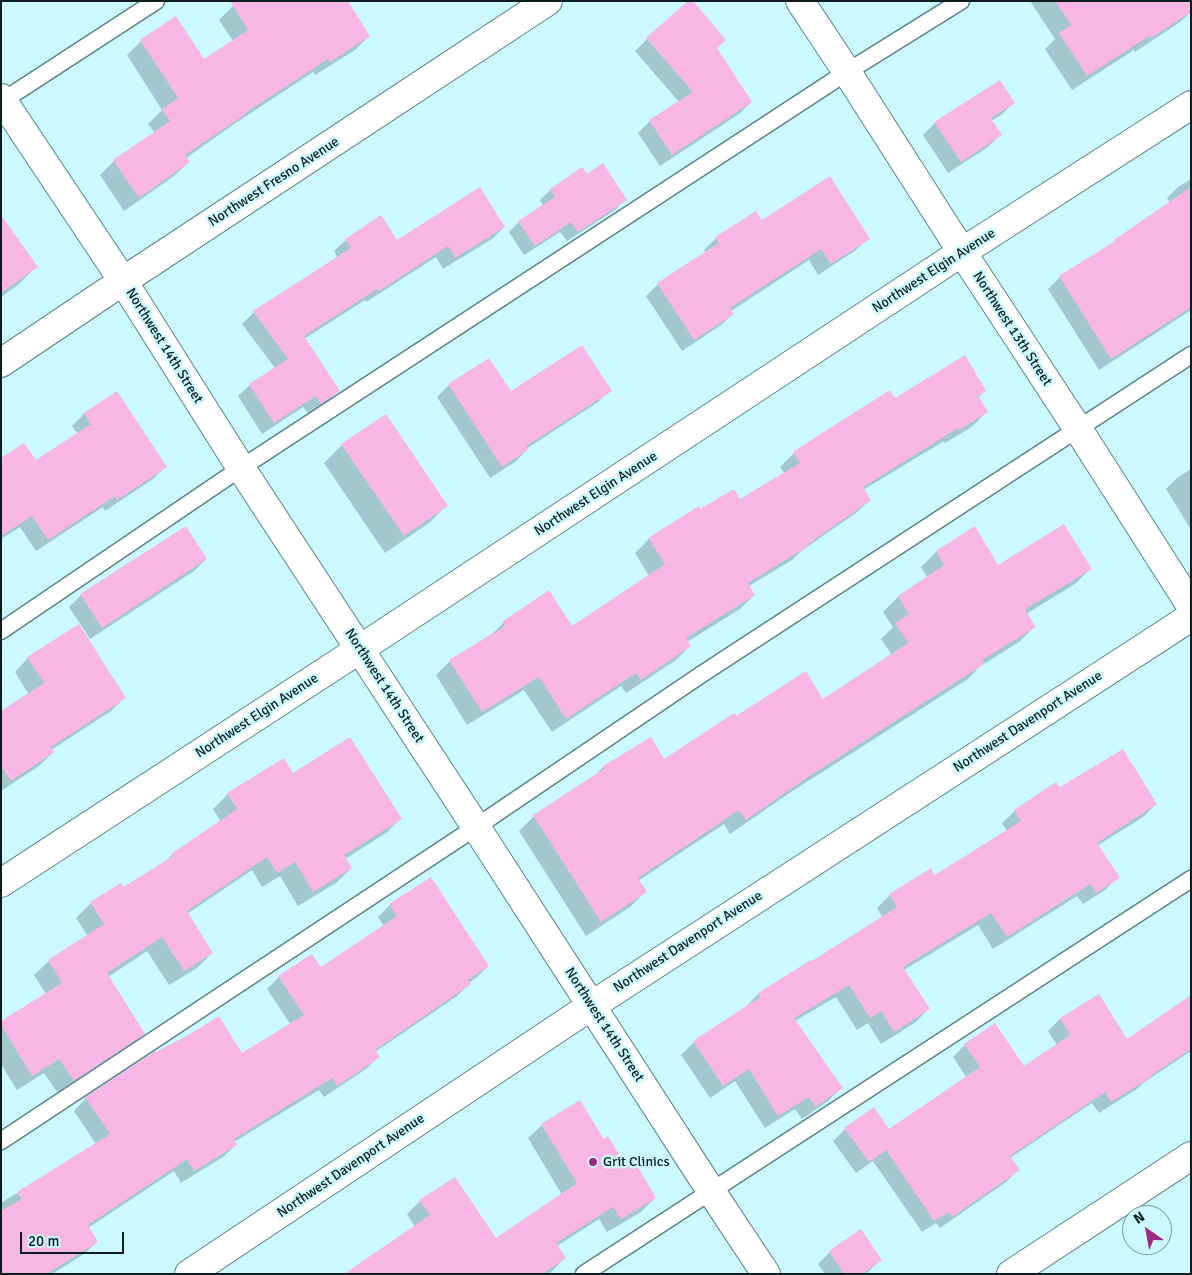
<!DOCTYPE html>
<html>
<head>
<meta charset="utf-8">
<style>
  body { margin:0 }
  #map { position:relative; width:1192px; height:1275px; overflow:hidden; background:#cbf9ff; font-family:Signika,sans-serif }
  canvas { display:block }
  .frame { position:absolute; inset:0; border:2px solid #0c1d1f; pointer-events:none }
  .north { position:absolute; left:1122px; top:1205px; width:50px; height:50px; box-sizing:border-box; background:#cbf9ff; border:1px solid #7fa1a5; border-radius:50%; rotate:327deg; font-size:14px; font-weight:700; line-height:20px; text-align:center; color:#0c1d1f }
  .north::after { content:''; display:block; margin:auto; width:18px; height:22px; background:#9e2984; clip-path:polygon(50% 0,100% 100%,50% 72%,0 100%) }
  .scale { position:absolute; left:20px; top:1232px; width:104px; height:22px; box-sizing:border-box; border:2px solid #0c1d1f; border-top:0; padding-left:6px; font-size:15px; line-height:18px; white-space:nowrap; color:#0c1d1f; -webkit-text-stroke:4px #cbf9ff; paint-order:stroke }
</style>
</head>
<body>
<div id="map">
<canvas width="1192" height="1275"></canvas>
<div class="frame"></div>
<div class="north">N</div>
<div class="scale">20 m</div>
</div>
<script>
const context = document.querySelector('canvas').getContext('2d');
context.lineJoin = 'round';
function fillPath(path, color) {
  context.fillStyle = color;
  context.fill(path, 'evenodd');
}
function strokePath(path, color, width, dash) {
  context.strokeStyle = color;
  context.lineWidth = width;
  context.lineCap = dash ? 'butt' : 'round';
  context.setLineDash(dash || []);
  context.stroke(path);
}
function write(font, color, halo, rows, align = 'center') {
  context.font = font + ' Signika,sans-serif';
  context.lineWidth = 5;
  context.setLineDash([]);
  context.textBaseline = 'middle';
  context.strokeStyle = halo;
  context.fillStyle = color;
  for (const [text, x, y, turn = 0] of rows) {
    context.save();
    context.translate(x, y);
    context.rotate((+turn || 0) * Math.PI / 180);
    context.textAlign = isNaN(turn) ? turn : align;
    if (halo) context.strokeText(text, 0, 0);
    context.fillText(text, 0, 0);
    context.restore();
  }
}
const shadow = new Path2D(`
  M1030 1H1191V12L1180 22 1135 52 1134 50 1072 90 1045 49 1055 39Z
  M233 6 369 36 355 50 315 75 313 72 234 124 230 127 186 158 189 162 174 176 124 211 100 175 114 161 155 133 148 124 162 110 127 55 141 41 203 61 233 41 219 20Z
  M647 39 716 48 751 102 739 114 660 166 638 133 650 121 679 102 635 51Z
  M1013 103 1001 115 991 121 1000 135 988 147 948 173 923 135 935 123Z
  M582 169 586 176 625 199 615 210 567 241 560 232 524 255 509 232 519 222 543 206 540 200 550 190Z
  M1191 179V310L1147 339 1099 370 1048 289 1060 277 1110 246 1115 241 1170 203 1167 198 1178 187Z
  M1 217 36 267 18 285 1 297Z
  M762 222 868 238 856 250 818 275 809 260 731 311 733 314 721 325 682 351 646 296 658 284 706 253 704 250 716 238Z
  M504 227 492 239 443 269 436 257 366 302 365 300 304 339 338 391 327 403 309 414 303 407 262 434 238 396 250 385 275 368 242 324 254 312 338 258 334 251 346 240 396 241Z
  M449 385 510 393 610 390 598 402 526 449 527 450 515 462 490 478 437 397Z
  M985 390 978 398 986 412 973 426 945 443 944 441 863 490 870 500 856 513 801 551 792 560 749 586 754 595 740 609 687 642 690 646 676 660 626 693 621 686 552 732 524 690 467 725 436 675 450 661 489 637 503 623 572 627 649 576 635 553 649 539 700 510 740 501 785 474 780 467 794 453 895 399Z
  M117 393 165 467 153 479 105 511 103 507 36 551 20 527 1 539V459L35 462 78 434 72 426 84 414Z
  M342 445 446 506 429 523 385 553 324 463Z
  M1191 469V527L1190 528 1166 489 1177 478Z
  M974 528 997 566 1090 569 1075 584 1026 614 1034 627 1019 642 979 667 968 679 791 792 730 834 724 824 638 881 645 892 630 907 586 936 519 831 534 816 592 779 603 767 664 760 735 717 822 700 892 655 881 639 893 627 883 612 898 597 928 578 921 567 936 552Z
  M206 559 194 571 90 639 69 607 81 595Z
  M28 658 125 697 111 711 51 750 53 752 39 766 1 791V713L29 695 15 672Z
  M283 760 293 775 400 819 386 833 345 859 351 868 336 883 298 906 280 876 262 887 252 870 187 914 212 953 197 968 169 985 147 951 108 977 143 1034 129 1048 59 1095 44 1073 17 1090 1 1064V1022L46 994 34 975 49 961 88 936 76 918 91 903 124 889 164 863 172 855 221 822 213 809 228 794Z
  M1060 789 1156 804 1143 817 1097 846 1118 877 1105 890 1083 904 1077 896 993 949 978 925 904 970 928 1009 916 1022 881 1044 868 1023 857 1030 836 997 795 1021 841 1088 828 1101 802 1119 795 1109 765 1128 735 1081 710 1098 681 1055 694 1042 746 1007 758 994 883 918 877 908 890 895 934 877 1007 831 1002 823 1015 811Z
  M390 905 488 966 476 978 468 983 469 984 457 996 375 1052 378 1057 366 1069 324 1097 319 1090 234 1142 236 1145 223 1157 181 1183 174 1171 88 1228 97 1242 84 1254 52 1274H1V1203L96 1144 74 1111 86 1098 155 1053 242 1055 291 1025 267 989 279 977 320 968 384 926 378 917Z
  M1099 995 1127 1041 1191 1003V1051L1143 1083 1137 1089 1099 1113 1092 1103 1010 1158 1018 1170 1006 1182 940 1228 936 1223 922 1232 873 1161 856 1173 833 1141 845 1129 889 1131 967 1078 953 1057 965 1045 1024 1068 1057 1045 1048 1031 1060 1019Z
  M542 1125 603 1141 624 1166 655 1198 641 1212 607 1232 599 1219 557 1246 565 1258 549 1274H350L415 1227 407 1214 420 1201 496 1240 562 1195 528 1138Z
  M830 1252 880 1260 866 1274H825L818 1264Z`);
const building = new Path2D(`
  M230 1H348L370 36 330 62 328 59 245 113 246 114 185 155 190 162 139 198 113 160 170 121 162 109 178 98 140 40 176 16 204 59 248 30Z
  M688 1H693L726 40 717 48 752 102 672 155 649 120 693 92 646 38Z
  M1055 1H1191V12L1151 38 1149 36 1087 76 1059 33 1071 25Z
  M1000 80 1015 103 991 118 1002 135 961 162 934 122Z
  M603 163 627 200 578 232 571 222 535 246 518 221 555 197 550 189 582 167 587 174Z
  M830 176 870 239 831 264 821 249 730 308 734 314 694 340 657 283 719 243 715 237 756 211 762 220Z
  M480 187 505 227 455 258 448 246 379 291 377 289 304 336 340 391 321 404 316 396 274 423 249 384 288 359 253 311 351 248 345 239 381 215 397 240Z
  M1191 187V307L1111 359 1059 276 1115 241 1114 240Z
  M1 215 38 267 1 293Z
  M582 345 612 391 526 446 528 450 502 467 448 384 489 358 511 391Z
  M965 355 986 391 978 396 988 412 959 430 958 428 863 487 871 500 807 545 808 546 748 583 755 595 686 638 691 646 641 680 636 673 566 719 539 677 482 712 449 660 505 626 502 622 549 590 572 626 665 564 648 538 699 506 700 509 734 489 740 499 800 463 793 452 819 435 890 390 895 398Z
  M117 391 167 467 117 500 115 496 48 540 32 516 1 536V458L24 443 36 460 91 424 84 413Z
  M386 414 448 506 404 536 341 444Z
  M1064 524 1092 569 1025 609 1036 627 982 660 984 664 808 777 746 820 739 810 638 878 647 892 601 922 533 815 604 769 603 766 651 737 664 759 734 713 736 716 806 671 823 699 908 643 895 623 909 614 898 596 944 565 936 551 975 526 998 565Z
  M186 526 207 559 102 628 80 594Z
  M79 624 126 698 51 747 54 752 11 781 1 766V711L44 683 27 657Z
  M350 737 402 819 344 855 352 868 313 892 295 862 277 873 267 857 187 911 213 953 184 971 162 937 107 973 145 1034 74 1081 59 1059 32 1076 1 1025V1021L62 983 48 960 104 924 90 902 121 883 124 887 173 856 171 854 237 809 227 793 284 758 293 773Z
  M1123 749 1157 804 1097 843 1120 878 1096 893 1090 884 1007 937 991 913 903 967 930 1009 894 1032 881 1011 870 1018 849 985 794 1018 843 1088 815 1107 809 1097 778 1116 749 1069 723 1086 693 1041 760 997 758 993 811 960 812 961 897 907 889 894 931 868 935 875 1021 821 1014 810 1056 782 1060 787Z
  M431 877 489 966 468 980 471 984 375 1050 380 1057 337 1086 332 1078 234 1139 237 1145 194 1171 187 1159 88 1225 98 1242 46 1274H1V1211L22 1199 17 1192 110 1134 85 1097 155 1051 156 1052 192 1033 219 1016 242 1053 304 1015 278 976 312 954 321 967 397 916 389 904Z
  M1099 994 1127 1039 1191 995V1049L1150 1076 1151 1077 1111 1102 1105 1092 1010 1156 1020 1170 952 1217 949 1212 934 1221 886 1150 869 1162 844 1128 874 1107 889 1129 980 1067 964 1044 995 1023 1024 1066 1070 1035 1060 1018Z
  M580 1100 604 1139 608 1136 625 1164 633 1159 656 1198 621 1219 613 1207 556 1243 566 1258 542 1274H344L430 1215 419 1200 455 1177 496 1238 577 1183 541 1124Z
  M861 1229 882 1260 862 1274H844L829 1251Z`);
const service = new Path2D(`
  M1 102 156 1
  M1 631 241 468 847 72 961 1
  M1 1141 476 827 702 674 1191 355
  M584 1274 1191 879`);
const minor = new Path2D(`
  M800 1 847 72 962 252 1078 429 1191 606
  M1 363 123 281 548 1
  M1 883 360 649 962 252 1191 105
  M189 1274 591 1006 1191 617
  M1011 1274 1191 1156`);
const tertiary = new Path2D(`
  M1 98 123 281 241 468 476 827 711 1191 766 1274`);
const markers = [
  [593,1162,5,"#9e2984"]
];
const streetNames = [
  ["Northwest Fresno Avenue",274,182,-33],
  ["Northwest Elgin Avenue",934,271,-33],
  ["Northwest 13th Street",1012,329,57],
  ["Northwest 14th Street",164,346,58],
  ["Northwest Elgin Avenue",596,494,-33],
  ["Northwest 14th Street",384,686,57],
  ["Northwest Elgin Avenue",257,716,-33],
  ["Northwest Davenport Avenue",1028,722,-33],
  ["Northwest Davenport Avenue",688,942,-33],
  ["Northwest 14th Street",604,1025,57],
  ["Northwest Davenport Avenue",351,1166,-34]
];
const poiNames = [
  ["Grit Clinics",603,1162]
];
fillPath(shadow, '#0003');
fillPath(building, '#f7b6e3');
strokePath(service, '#588388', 19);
strokePath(minor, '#588388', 30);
strokePath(tertiary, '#588388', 30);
strokePath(service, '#fff', 16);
strokePath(minor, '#fff', 28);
strokePath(tertiary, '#fff', 28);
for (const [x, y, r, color] of markers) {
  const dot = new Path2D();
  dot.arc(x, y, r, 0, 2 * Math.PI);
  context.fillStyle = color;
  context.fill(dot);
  strokePath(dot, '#cbf9ff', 2);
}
write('14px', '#0c1d1f', '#cbf9ff', streetNames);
write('14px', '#0c1d1f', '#cbf9ff', poiNames, 'left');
</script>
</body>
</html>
